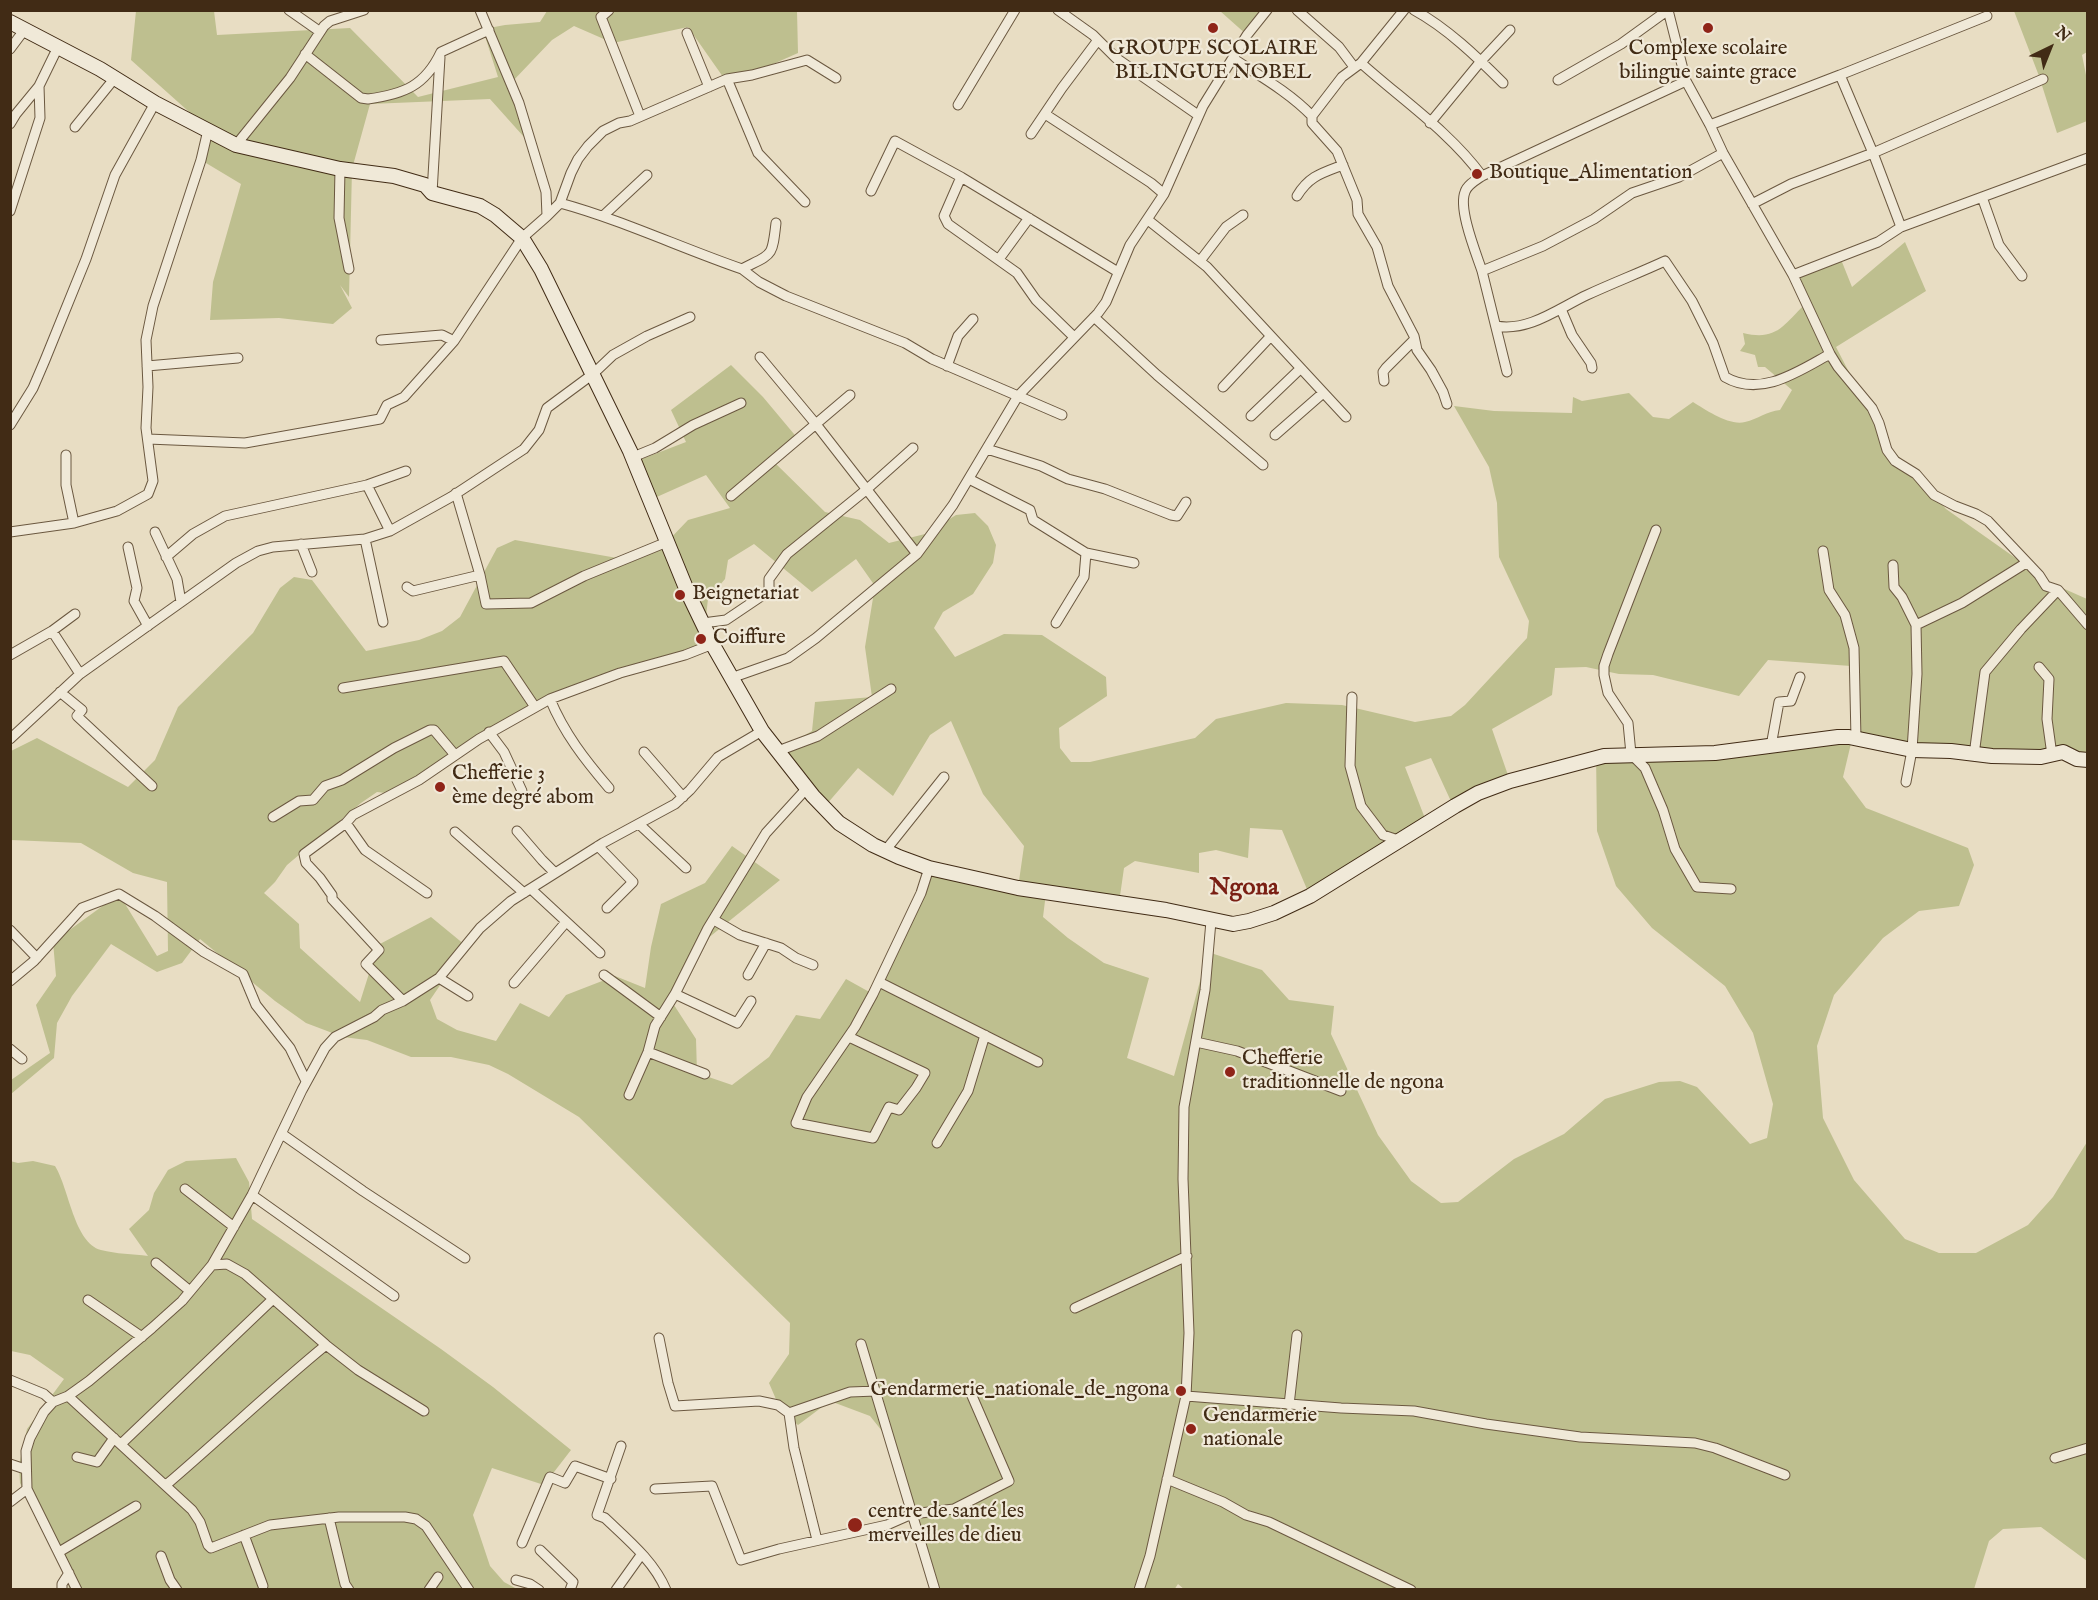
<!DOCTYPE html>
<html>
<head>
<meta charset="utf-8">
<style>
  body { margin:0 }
  #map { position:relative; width:2098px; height:1600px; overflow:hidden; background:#e8ddc3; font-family:"IM FELL English",serif }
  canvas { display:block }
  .frame { position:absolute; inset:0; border:12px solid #412b15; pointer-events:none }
  .north { position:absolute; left:2020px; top:18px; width:60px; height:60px; -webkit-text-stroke:4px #f0e9d8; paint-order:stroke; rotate:43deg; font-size:16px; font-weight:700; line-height:24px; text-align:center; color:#412b15 }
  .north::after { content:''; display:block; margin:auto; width:21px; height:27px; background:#412b15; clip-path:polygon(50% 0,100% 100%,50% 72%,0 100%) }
</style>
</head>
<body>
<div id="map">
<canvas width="2098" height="1600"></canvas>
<div class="frame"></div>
<div class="north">N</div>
</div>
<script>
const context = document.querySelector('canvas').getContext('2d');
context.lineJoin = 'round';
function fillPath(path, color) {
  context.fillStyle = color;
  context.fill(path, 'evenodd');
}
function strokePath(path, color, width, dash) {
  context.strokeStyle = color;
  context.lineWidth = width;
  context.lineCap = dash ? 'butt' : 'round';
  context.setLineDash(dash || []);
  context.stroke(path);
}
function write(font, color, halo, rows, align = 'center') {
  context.font = font + ' "IM FELL English",serif';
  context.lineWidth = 4.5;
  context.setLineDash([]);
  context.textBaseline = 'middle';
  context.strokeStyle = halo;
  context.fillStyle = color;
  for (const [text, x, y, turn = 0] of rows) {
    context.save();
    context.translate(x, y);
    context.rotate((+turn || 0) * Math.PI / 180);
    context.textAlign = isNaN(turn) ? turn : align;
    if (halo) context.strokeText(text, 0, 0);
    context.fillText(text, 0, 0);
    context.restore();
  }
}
const green = new Path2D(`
  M136 11H214L217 35 350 28 418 97 498 77 477 11 489 28 505 25 540 22 547 11H797L798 53 728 84 688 27 613 43 574 26 552 40 511 83 532 146 490 99 370 104 352 169 349 297 340 285 352 308 333 324 279 318 210 320 213 282 241 184 201 160 206 127 131 60Z
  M1220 11H1264L1247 35Z
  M2014 11H2087V52L2082 55 2087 80V121L2057 133 2039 76Z
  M1905 242 1926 291 1836 347 1884 440 1946 509 2051 583 2087 599V764L2047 757 1952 756 1853 735 1843 777 1866 808 1968 848 1974 865 1959 906 1919 911 1883 938 1834 995 1817 1046 1823 1118 1854 1180 1905 1239 1939 1253H1976L2028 1225 2053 1197 2087 1142V1561L2041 1527 2003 1529 1989 1541 1974 1589 1185 1590 1178 1584 1174 1590 940 1589 898 1451 870 1416 830 1401 798 1425 781 1411 769 1383 789 1354 790 1323 579 1117 508 1074 489 1065 451 1057H411L367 1040 343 1037 306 1023 275 1001 200 939 182 963 157 972 111 944 72 996 57 1023 54 1058 11 1094V1080L50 1053 36 1005 56 976 53 942 119 894 157 956 168 951 167 882 133 873 81 843 11 840V751L37 738 128 787 155 760 178 707 253 633 280 588 294 577 312 580 366 651 419 640 442 631 460 617 497 548 515 540 617 558 667 542 688 520 730 508 706 475 650 500 634 462 686 442 671 410 731 365 763 397 799 440 774 462 825 512 860 520 889 543 925 534 956 515 975 513 988 526 996 545 993 563 973 594 943 612 934 628 955 657 1004 634 1042 635 1106 677 1107 696 1059 728 1060 748 1071 762H1090L1195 738 1216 719 1286 703 1342 705 1415 722 1451 716 1465 705 1527 638 1529 621 1499 557 1497 503 1489 467 1454 406 1494 411 1572 413 1573 397 1582 401 1629 393 1653 417 1669 419 1693 402C1706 410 1729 426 1745 422 1758 419 1767 411 1780 410L1792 390 1765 367H1758L1755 355 1740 351 1745 344 1743 333C1776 341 1783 326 1804 305L1793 279 1840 257 1852 287ZM754 544 812 592 856 559 875 586 865 647 872 697 815 702 812 731 778 751 826 805 858 768 893 796 930 735 951 721 983 794 1024 846 1018 888 929 868 873 994 846 979 820 1019 796 1015 769 1057 732 1085 697 1073 696 1039 674 1005 690 968 707 939 780 880 732 846 705 883 661 904 651 947 645 988 615 976 566 995 549 1017 520 1003 496 1041 457 1030 437 1019 430 1000 458 959 465 945 431 917 378 945 360 1002 300 948 299 924 264 893 275 882 287 865 361 803 377 792 394 794 548 698 714 647 705 625 708 599 725 579 728 560ZM1768 660 1851 666 1852 735 1707 751H1596L1597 831 1616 886 1652 928 1725 986 1753 1033 1773 1104 1767 1138 1750 1144 1697 1087 1680 1081 1659 1082 1605 1099 1564 1134 1514 1159 1458 1202 1441 1203 1411 1181 1378 1135 1331 1034 1334 1006 1289 1000 1262 970 1208 952 1174 1076 1127 1058 1149 978 1104 963 1068 938 1043 917 1046 893 1119 903 1124 868 1135 861 1199 873V853L1216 850 1248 858 1250 828 1282 830 1309 894 1428 826 1405 767 1431 758 1455 810 1510 781 1492 729 1552 695 1555 668 1586 667 1619 674 1653 675 1739 696Z
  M236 1158 249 1182 252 1219 441 1349 493 1387 571 1450 544 1485 492 1468 473 1515 490 1566 504 1582 517 1589H69L66 1573 20 1483 19 1465 27 1429 64 1379 30 1355 11 1351 10 1161 18 1163 33 1161 55 1166C69 1188 74 1243 101 1250 116 1254 133 1254 148 1256L129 1229 149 1210 154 1193 168 1170 186 1161Z`);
const street = new Path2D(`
  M289 10 319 31
  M609 10 601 17 640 116
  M1058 10 1093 35 1116 58 1198 115
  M1297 10 1339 47 1354 67
  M1414 10C1447 28 1477 57 1503 83
  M687 33 709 87
  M10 49 25 29
  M305 54 361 98 368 99C404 94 425 86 441 52L489 30
  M1234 59C1260 76 1290 93 1312 116V123L1337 151 1357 200 1358 214 1377 247 1388 286 1414 336 1417 350 1431 370 1443 392 1447 404
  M1361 63C1401 99 1450 132 1482 176
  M1840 75 1987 16
  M727 79 758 153 805 202
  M1558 80 1621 44 1668 10 1686 81 1710 125 1723 153 1793 275
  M1686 81 1482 176C1476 180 1467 185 1465 192 1458 209 1476 253 1482 271L1543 246 1594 219 1632 193 1679 177 1723 153
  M958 105 1015 10
  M1045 114 1151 183 1164 194
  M1312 116 1342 77 1361 63 1404 10
  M1430 123 1481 61 1510 30
  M10 124 16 114 39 86 58 47
  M1710 125 1840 75 1873 153 1791 184 1752 204
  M75 127 114 79
  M1031 134 1062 88 1098 40
  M236 145 290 78 324 26 330 21 364 10
  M340 169 339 218 349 269
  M961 177 944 216 948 224 1017 273 1036 300 1074 337
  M871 191 895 141 961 177 1118 272
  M432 193 440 57
  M1297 196C1309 176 1322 173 1343 165
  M1982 197 1999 245 2022 276
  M560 203C622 220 681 248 742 269 773 253 772 258 776 223
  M10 211 40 118 39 86
  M547 216 560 203 571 173 578 159 588 146 603 131 619 123 630 121 727 79 752 75 807 60 836 78
  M603 216 647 175
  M1148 220 1207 267 1346 417
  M1901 227 1873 153 2043 79
  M999 259 1029 218
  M1200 261 1226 227 1243 215
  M742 269 759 282 786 296 905 343 932 359 1018 396 1098 313 1106 302 1130 245 1164 194 1203 106 1247 35 1267 10
  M1482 271 1507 372
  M1561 309 1572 335 1591 363 1592 368
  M1094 317 1157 375 1263 465
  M1496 326C1529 332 1559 308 1587 295 1613 283 1639 273 1665 261L1692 301 1713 343 1725 377C1761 398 1799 371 1830 354L1793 275 1878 242 1901 227 2088 158
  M381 340 442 335 454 341
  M1830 354 1838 367 1872 408 1879 423 1887 450 1895 461 1916 474 1934 495 1955 506 1976 514 1988 521 2039 575 2046 586 2058 590 2088 625
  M760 357 815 423 917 554
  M147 366 238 358
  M947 366 958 336 973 319
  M1384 381 1383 372 1386 368 1414 340
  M1223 387 1270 337
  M1251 416 1300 369
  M10 425 33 388 45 360 86 259 115 175 155 103
  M1275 435 1323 393
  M148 439 245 443 380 419 387 405 404 397 454 341 522 238 547 216 546 192 519 103 480 10
  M987 449 1041 466 1068 479 1105 489 1171 515 1177 516 1186 502
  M66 455V485L74 523
  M633 457 655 448 693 425 741 403
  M969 479 1030 510 1033 520 1086 553 1134 563
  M367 485 390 531
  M456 493 480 575
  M731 496 850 395
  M1656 530 1608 654 1604 666V675L1608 693 1628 723 1631 754 1645 768 1663 810 1675 849 1697 887 1731 889
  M10 532 74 523 117 511 148 494 153 481 146 428 148 387 146 340 153 306 201 160 208 130
  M155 532 177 579 181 602
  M365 539 383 622
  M301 544 312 572
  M128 547 137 588 134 601 148 626
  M1823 551 1829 590 1845 615 1854 648 1856 739
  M166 557 193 534 225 516 367 485 406 471
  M1893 565 1894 587 1902 597 1916 625 1917 674 1912 750 1906 782
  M407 587 413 591 480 575 486 604 531 603 584 576 667 542
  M703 623 726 620 769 591V579L787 554 866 490 913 448
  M1056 623 1084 577 1086 553
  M1916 625 1962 603 2026 563
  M52 631 80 674
  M10 655 52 631 75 614
  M2039 667 2049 679 2047 719 2052 755
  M731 678 788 658 816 638 917 554 953 505 1018 396 1062 415
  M343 688 504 661 535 707
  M60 692 82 710 77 716 152 786
  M1352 697 1350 766 1361 806 1383 835 1401 841
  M550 699C564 733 585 760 609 788
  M489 732 504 752 522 791
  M10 739 80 674 236 563 258 551 273 547 365 539 390 531 451 497 524 449 539 430 547 408 593 374 613 355 647 336 690 317
  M1771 746 1779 702 1791 701 1800 677
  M778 751 818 736 891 689
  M644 752 683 797
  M1974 755 1985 672 2021 629 2058 590
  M273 817 299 801 313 800 325 786 342 780 394 748 430 730H434L455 755
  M346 823 365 850 427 893
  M639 824 686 868
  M517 831 542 860 555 873
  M455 832 524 893
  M598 846 633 882 607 908
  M885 851 944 777
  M531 889 600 953
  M714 920 740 935 781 948 796 958 813 965
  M10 930 37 958
  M604 975 661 1017
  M748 975 766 943
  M439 978 468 996
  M10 981 34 961 82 908 119 894 155 916 204 952 243 974 256 1005 290 1048 306 1081
  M879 982 1038 1062
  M514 983 566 922
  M675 994 737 1023 751 1001
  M403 1001 366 964 379 950 332 899V895L320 878 306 863 304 854 346 823 353 815 419 780 479 739 550 699 620 673 685 655 713 644
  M849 1037 925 1073 916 1088 899 1110 889 1107 873 1138 796 1123 807 1097 855 1027 873 994 921 893 929 868
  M1196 1042 1237 1051 1341 1091
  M10 1049 22 1059
  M648 1052 705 1074
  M629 1095 648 1052 655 1026 675 994 708 928 766 833 807 788
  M282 1134 363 1191 465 1258
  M937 1143 968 1091 985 1035
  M185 1189 234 1227
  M252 1195 394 1296
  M156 1263 190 1291
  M212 1265 227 1264 245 1274 326 1345 358 1370 424 1411
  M88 1300 142 1337
  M1075 1308 1187 1256
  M659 1338 668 1383 675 1406 759 1401 778 1405 789 1413 794 1448 817 1540
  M861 1344 935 1590
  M10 1380 44 1394 53 1402
  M68 1396 192 1510 200 1522 208 1545 211 1548 270 1525 339 1517H405L416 1519 426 1526 469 1590
  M1186 1396 1341 1408 1414 1411 1486 1424 1580 1437 1695 1443 1715 1448 1785 1475
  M1289 1405 1297 1335
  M789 1413 850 1392 876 1391
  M121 1444 273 1299
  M621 1446 597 1515 605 1518C627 1539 654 1561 666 1590
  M77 1457 97 1462 114 1438
  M2055 1458 2088 1448
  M10 1464 25 1469
  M1167 1479 1223 1502 1246 1515 1269 1522 1411 1590
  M166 1485C220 1439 271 1390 326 1345
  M655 1489 712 1486 741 1560 779 1549 887 1525 912 1514 954 1509 1009 1481 969 1389
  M10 1502 27 1489
  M329 1518 345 1584 349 1590
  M244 1535 263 1586
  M522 1543 550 1477 565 1483 575 1466 611 1479
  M540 1550 573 1582 570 1590
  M59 1552 136 1506
  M161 1556 170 1580 177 1590
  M516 1580 530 1584 539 1590
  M62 1590V1584L69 1573
  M77 1590 27 1489 26 1451 30 1438 44 1412 53 1402 68 1396 89 1381 152 1328 182 1301 212 1265 252 1195 302 1090 325 1048 335 1037 374 1017 382 1010 403 1001 439 978 480 928 511 901 603 843 675 804 690 790 718 757 762 731
  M429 1590 438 1577
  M616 1590 641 1555
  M1139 1590 1150 1556 1186 1396 1189 1333 1183 1179 1184 1107 1205 990 1211 921`);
const secondary = new Path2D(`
  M10 22 100 69 155 103 236 145 340 169 394 176 425 185 432 193 480 206 495 215 522 238 541 269 630 451 688 593 714 647 762 731 813 796 839 823 873 845 899 857 929 868 1018 888 1166 910 1233 924 1249 921 1274 913 1310 896 1455 806 1478 793 1510 781 1604 756 1715 753 1838 737H1849L1912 750 1951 751 1992 756 2041 757 2063 752 2077 759 2088 760`);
const markers = [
  [1213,28,6,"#8f2418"],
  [1708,28,6,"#8f2418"],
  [1477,174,6,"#8f2418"],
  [680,595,6,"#8f2418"],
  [701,639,6,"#8f2418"],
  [440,787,6,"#8f2418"],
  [1230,1072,6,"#8f2418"],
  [1181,1391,6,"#8f2418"],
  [1191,1429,6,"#8f2418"],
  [855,1525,8,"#8f2418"]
];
const poiNames = [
  ["GROUPE SCOLAIRE",1213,50,"center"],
  ["BILINGUE NOBEL",1213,74,"center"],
  ["Complexe scolaire",1708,50,"center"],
  ["bilingue sainte grace",1708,74,"center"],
  ["Boutique_Alimentation",1489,174],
  ["Beignetariat",692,595],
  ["Coiffure",713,639],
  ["Chefferie 3",452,775],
  ["ème degré abom",452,799],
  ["Chefferie",1242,1060],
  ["traditionnelle de ngona",1242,1084],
  ["Gendarmerie_nationale_de_ngona",1169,1391,"right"],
  ["Gendarmerie",1203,1417],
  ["nationale",1203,1441],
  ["centre de santé les",868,1513],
  ["merveilles de dieu",868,1537]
];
const quarterNames = [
  ["Ngona",1244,889]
];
fillPath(green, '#bebf8f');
strokePath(street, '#6b5840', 11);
strokePath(secondary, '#412b15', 16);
strokePath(street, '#f0e9d8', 9);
strokePath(secondary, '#f0e9d8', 14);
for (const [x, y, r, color] of markers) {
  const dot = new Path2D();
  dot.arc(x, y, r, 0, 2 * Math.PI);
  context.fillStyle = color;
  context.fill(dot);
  strokePath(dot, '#f0e9d8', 2);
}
write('21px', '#412b15', '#f0e9d8', poiNames, 'left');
write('bold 24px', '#7a1f14', '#f0e9d8', quarterNames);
</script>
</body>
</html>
